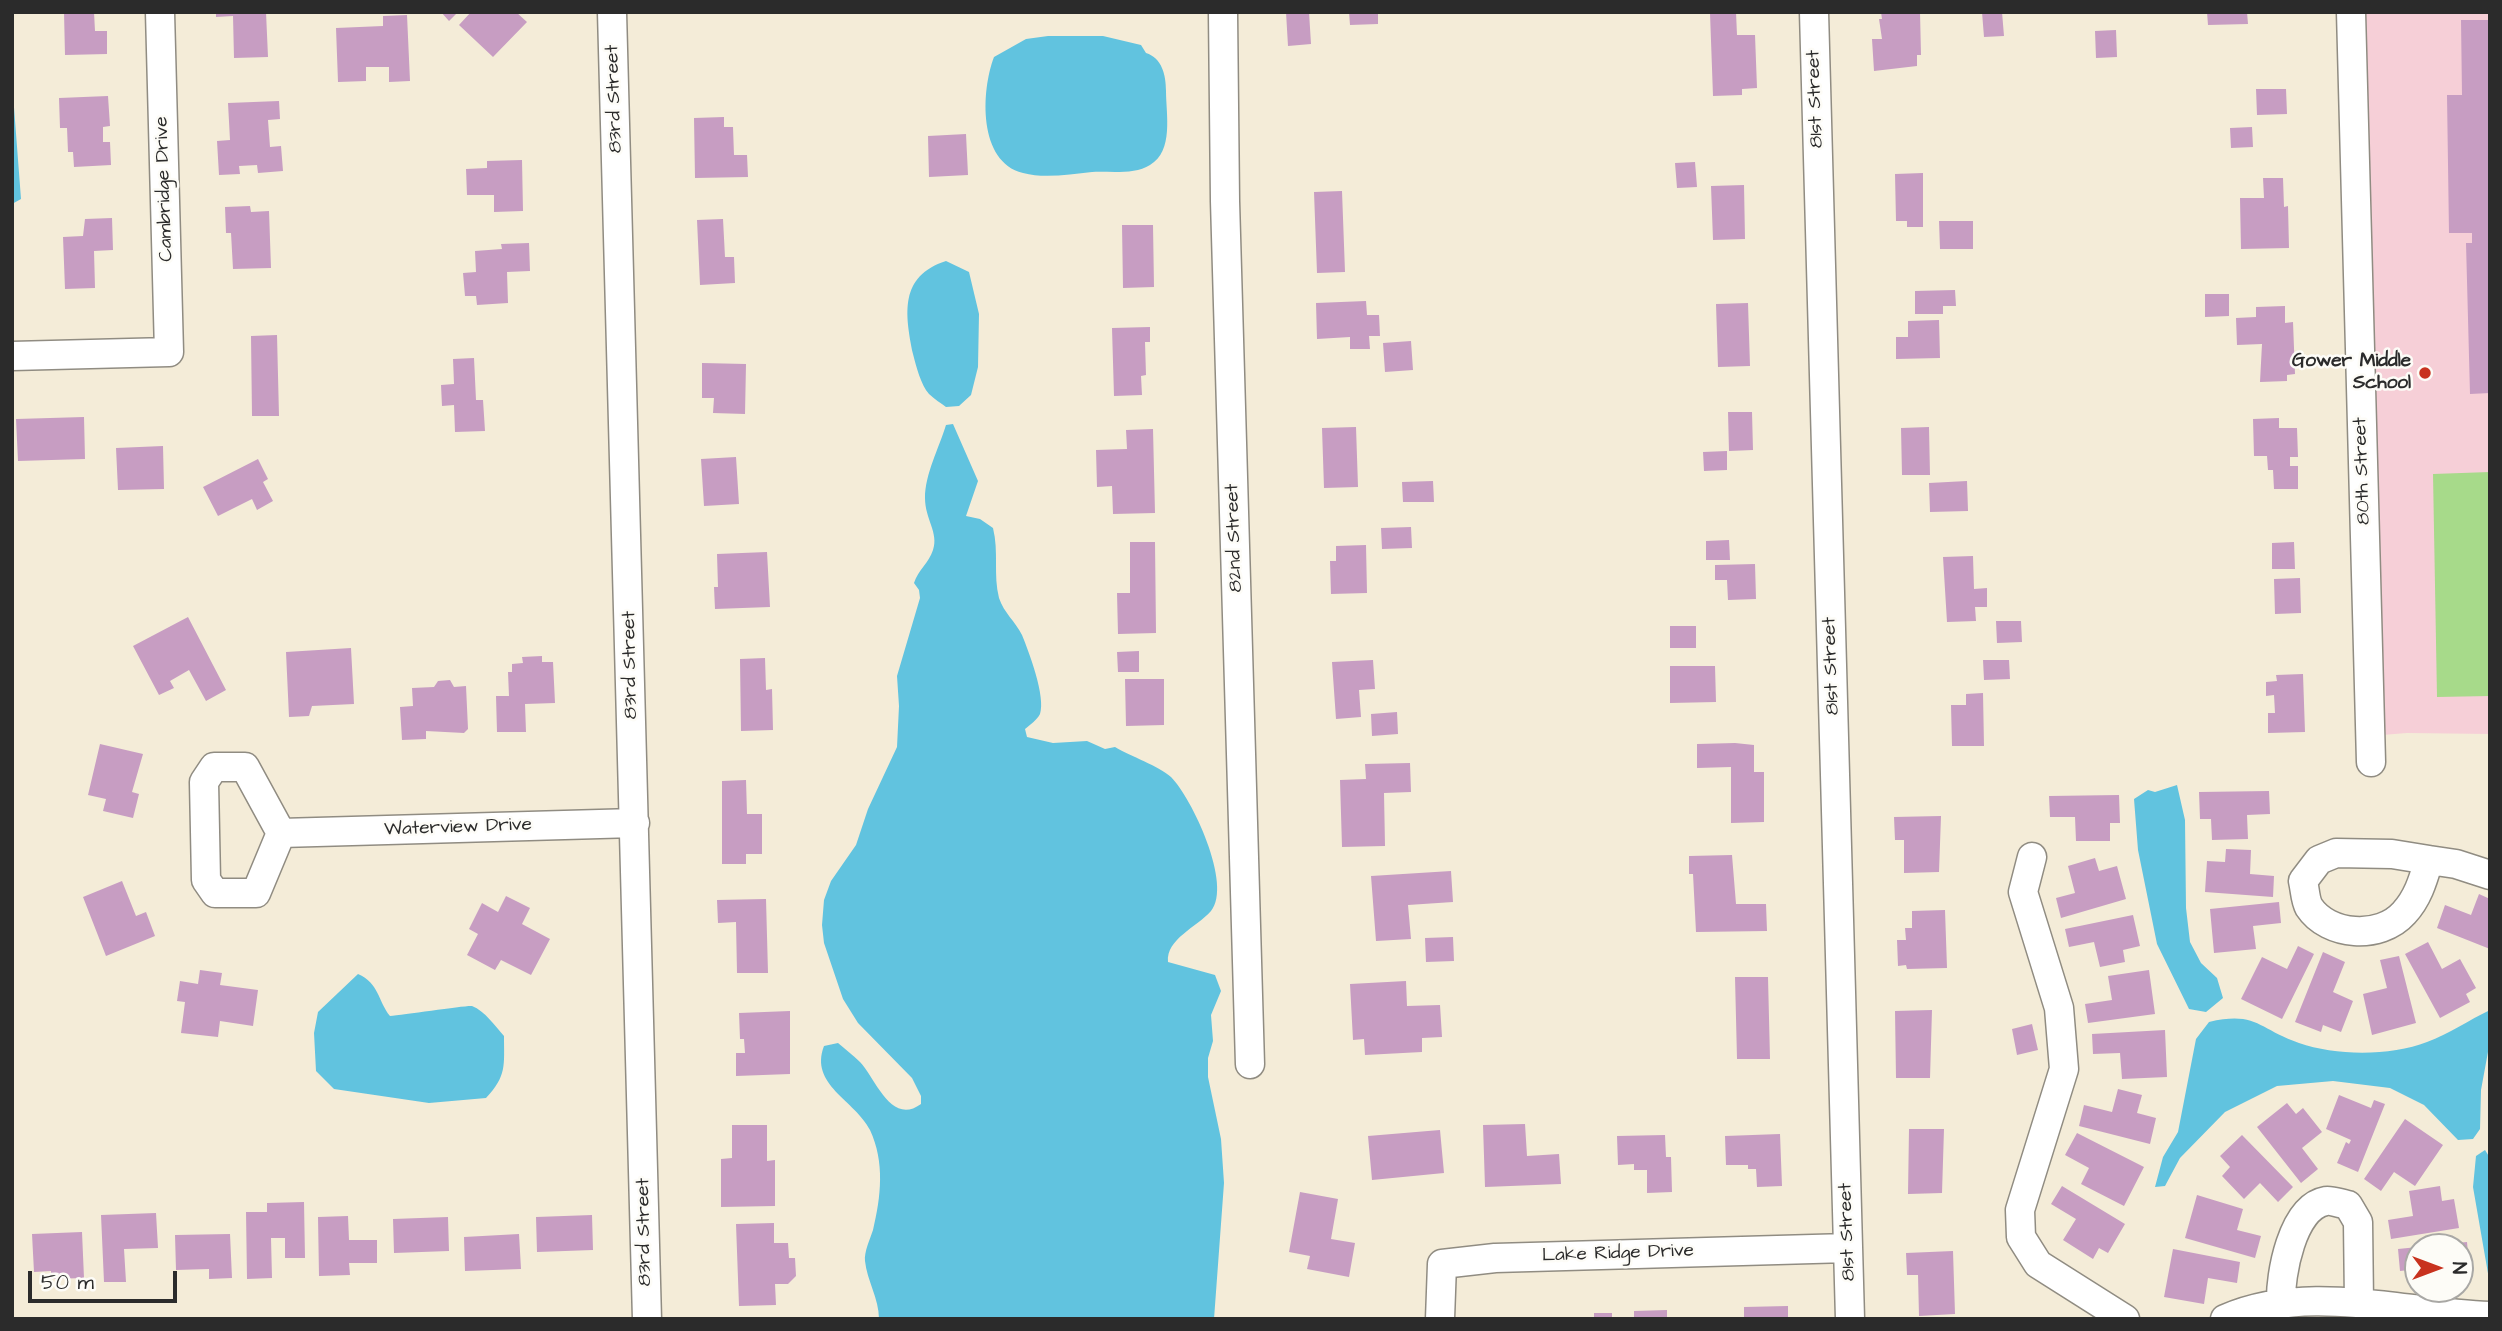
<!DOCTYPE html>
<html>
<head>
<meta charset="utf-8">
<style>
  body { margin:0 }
  #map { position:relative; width:2502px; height:1331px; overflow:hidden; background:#f4ecd8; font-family:"Architects Daughter",sans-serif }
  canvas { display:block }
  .frame { position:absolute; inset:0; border:14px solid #2b2b2b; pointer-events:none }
  .north { position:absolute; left:2404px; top:1233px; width:70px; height:70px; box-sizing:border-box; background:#fdfcf7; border:2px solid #a9a8a5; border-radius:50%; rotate:90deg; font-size:19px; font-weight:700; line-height:28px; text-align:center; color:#2b2b2b }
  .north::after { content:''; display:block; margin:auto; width:24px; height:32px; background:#c8321e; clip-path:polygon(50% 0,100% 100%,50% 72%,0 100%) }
  .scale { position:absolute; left:28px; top:1271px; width:149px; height:32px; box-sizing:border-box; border:4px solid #2b2b2b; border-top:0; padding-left:9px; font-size:21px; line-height:24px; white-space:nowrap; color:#2b2b2b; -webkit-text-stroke:5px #fdfcf7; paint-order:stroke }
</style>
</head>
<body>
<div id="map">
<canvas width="2502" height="1331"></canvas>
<div class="frame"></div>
<div class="north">N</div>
<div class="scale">50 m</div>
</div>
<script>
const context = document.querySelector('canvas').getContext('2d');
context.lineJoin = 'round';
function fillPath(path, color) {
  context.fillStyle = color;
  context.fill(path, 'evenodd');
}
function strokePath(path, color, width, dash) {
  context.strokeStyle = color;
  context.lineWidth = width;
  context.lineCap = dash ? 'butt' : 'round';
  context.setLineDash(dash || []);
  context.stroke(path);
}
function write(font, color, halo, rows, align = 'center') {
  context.font = font + ' "Architects Daughter",sans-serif';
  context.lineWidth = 5;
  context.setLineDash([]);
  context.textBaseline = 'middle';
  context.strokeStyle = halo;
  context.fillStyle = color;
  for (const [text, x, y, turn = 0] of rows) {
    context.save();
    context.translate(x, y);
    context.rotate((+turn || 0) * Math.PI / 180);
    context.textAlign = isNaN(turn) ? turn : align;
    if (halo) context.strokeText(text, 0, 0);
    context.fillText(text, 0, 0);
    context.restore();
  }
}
const built = new Path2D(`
  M2350 12H2490V734L2407 733 2370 736Z`);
const green = new Path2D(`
  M2490 472V696L2437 697 2433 474Z`);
const water = new Path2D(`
  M1048 36H1103L1141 45 1146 53C1162 58 1166 75 1166 91 1166 114 1174 151 1150 165 1134 175 1110 171 1092 172 1070 174 1045 179 1023 173 978 162 981 91 994 57L1026 39Z
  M12 81 21 199 12 204Z
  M946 261 969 272 979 314 978 367 971 395 959 406 946 407C941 403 934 399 929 394 921 385 916 366 913 354 905 314 899 276 946 261Z
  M953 424 978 481 966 516 980 519 993 528C999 552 993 575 999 598 1004 613 1015 621 1022 635 1029 652 1046 697 1040 714 1037 720 1030 725 1025 729L1027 737 1053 743 1087 741 1105 749 1115 747C1130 756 1159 766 1171 777 1192 798 1233 885 1211 911 1197 927 1166 939 1168 962L1215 975 1221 991 1211 1015 1213 1041 1208 1058V1077L1221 1139 1224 1183 1214 1319H879C879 1298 867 1281 865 1261 864 1252 870 1239 873 1230 881 1197 885 1162 870 1130 855 1100 809 1085 824 1046L838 1043C845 1049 853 1055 860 1062 876 1079 891 1126 921 1104V1096L912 1078 858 1023 843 999 824 943 822 925 824 900 831 881 856 845 868 809 897 747 899 706 897 676 920 598 919 590 914 583C918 570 929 563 933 550 939 533 925 519 925 498 925 474 939 448 946 425Z
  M2177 785 2185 820 2186 908 2190 942 2201 963 2217 978 2223 998 2206 1012 2189 1009 2157 944 2138 850 2134 799 2148 790 2155 792Z
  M358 974C379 983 378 1001 390 1016 403 1015 467 1005 472 1006 485 1011 495 1026 504 1036 504 1065 507 1076 486 1098L429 1103 334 1089 316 1071 314 1033 318 1012Z
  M2490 1010V1041L2481 1090 2480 1129 2473 1139 2458 1140 2424 1105 2390 1088 2333 1081 2277 1086 2225 1112 2180 1158 2165 1186 2155 1187 2163 1157 2178 1132 2196 1039 2209 1022C2257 1011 2258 1029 2299 1043 2336 1056 2391 1056 2427 1042 2449 1034 2469 1020 2490 1010Z
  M2485 1150 2490 1158V1285L2473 1187 2476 1156Z`);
const building = new Path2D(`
  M64 12H94L95 31H107V54L65 55Z
  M216 12H266L268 57 234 58 233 16 216 17Z
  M441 12H458L449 21Z
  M471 12H516L527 22 493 57 459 25Z
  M1286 12H1309L1311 44 1288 46Z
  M1349 12H1378V24L1350 25Z
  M1736 12 1737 35H1755L1757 88 1742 89V95L1713 96 1710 13Z
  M1881 12H1920L1921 55H1917V66L1874 71 1872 39H1882L1879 19H1882Z
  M1982 12H2002L2004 36 1984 37Z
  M2207 12H2247L2248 24 2208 25Z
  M407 15 410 81 389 82V67H366V81L338 82 336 28 383 26V16Z
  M2461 20H2490V393L2470 394 2466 243H2472V233H2449L2447 95H2462Z
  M2116 30 2117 57 2096 58 2095 31Z
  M2256 89H2286L2287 114 2257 115Z
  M108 96 110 126 103 127V142H110L111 165 74 167 73 152H68L67 128H60L59 98Z
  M279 101 280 119 268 120 270 147 281 146 283 171 258 173 257 165 239 166 240 174 219 175 217 141 230 140 228 103Z
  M724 117V127H733L734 155H747L748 177 695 178 694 118Z
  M2252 127 2253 147 2231 148 2230 128Z
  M966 134 968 175 929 177 928 136Z
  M522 160 523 211 494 212V195H467L466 169 487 168V161Z
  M1695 162 1697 187 1677 188 1675 163Z
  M1923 173V227H1907V221H1896L1895 174Z
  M2263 178H2283L2284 207 2288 206 2289 248 2241 249 2240 198H2264Z
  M1744 185 1745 239 1713 240 1711 186Z
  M1342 191 1345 272 1317 273 1314 192Z
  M250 206 251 212 269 211 271 268 233 269 231 233H226L225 207Z
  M112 218 113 250 94 251 95 288 65 289 63 237 83 236 85 219Z
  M723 219 725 257H734L735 283 700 285 697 220Z
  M1939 221H1973V249H1940Z
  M1122 225H1153L1154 287 1123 288Z
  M529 243 530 271 507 272 508 303 477 305 476 296H465L463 273 476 272 475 251 502 249 501 244Z
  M1955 290 1956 306H1943V314H1915V291Z
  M2205 294H2229V316L2205 317Z
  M1366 301 1367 315H1379L1380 336H1369L1370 349H1350V337L1317 339 1316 303Z
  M1748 303 1750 366 1718 367 1716 304Z
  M2285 306V323L2293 322 2295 374 2287 375V381L2260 382 2262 344 2237 345 2236 318 2256 317V307Z
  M1939 320 1940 358 1896 359V337H1908V321Z
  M1150 327V342H1145L1146 375 1141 376 1142 395 1114 396 1112 328Z
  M277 335 279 416H252L251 336Z
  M1411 341 1413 370 1385 372 1383 343Z
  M474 358 476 400H483L485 431 455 432 454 405 442 406 441 385 454 384 453 359Z
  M702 363 746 364 745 414 713 413 714 398H702Z
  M1728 412H1752L1753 450 1729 451Z
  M84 417 85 459 18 461 16 419Z
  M2279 418V428H2297L2298 457H2290V466H2298V489H2274L2273 470H2268L2267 456H2254L2253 419Z
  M1356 427 1358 487 1324 488 1322 428Z
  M1929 427 1930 475H1902L1901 428Z
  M1153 429 1155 513 1113 514 1112 486 1097 487 1096 450 1127 449 1126 430Z
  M163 446 164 489 118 490 116 448Z
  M1727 451V470L1704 471 1703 452Z
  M736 457 739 504 704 506 701 459Z
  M258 459 268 479 263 482 273 501 257 510 252 499 218 516 203 487Z
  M1433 481 1434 502H1403L1402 482Z
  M1967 481 1968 511 1930 512 1929 483Z
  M1411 527 1412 548 1382 549 1381 528Z
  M1729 540 1730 560H1706V541Z
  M1130 542H1155L1156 633 1118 634 1117 593H1130Z
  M2294 542 2295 569H2272V543Z
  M1366 545 1367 593 1331 594 1330 561H1336V546Z
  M767 552 770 607 715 609 714 587H718L717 554Z
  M1973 556 1974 589 1987 588V607H1975L1976 621 1947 622 1943 557Z
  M1755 564 1756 599 1728 600 1727 580H1715V565Z
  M2300 578 2301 613 2275 614 2274 579Z
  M188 617 226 690 206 701 189 670 170 681 174 688 159 695 133 646Z
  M1996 621H2021L2022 642 1997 643Z
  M1670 626H1696V648H1670Z
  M351 648 354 704 312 706 309 716 289 717 286 652Z
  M1139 651V672H1118L1117 652Z
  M542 656V662H553L555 703 525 704 526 732H497L496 696H509L508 672H512V664L523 663 522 657Z
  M765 658 766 690 772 689 773 730 741 731 740 659Z
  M1373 660 1375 689 1359 690 1361 717 1336 719 1332 662Z
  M1983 660H2009L2010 679 1984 680Z
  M1670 666H1715L1716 702 1670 703Z
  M2303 674 2305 732 2268 733V713H2275L2274 695 2266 696V682L2277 681 2276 675Z
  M1125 679H1164V725L1126 726Z
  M450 680 454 687 466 686 468 729 464 733 426 731V739L402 740 400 707 413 706 412 688 434 687 438 681Z
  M1983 693 1984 746H1952L1951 705H1966V694Z
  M1397 712 1398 734 1372 736 1371 714Z
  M1735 743 1754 745V772H1764V822L1731 823V767L1697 768V744Z
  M100 744 143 754 132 792 139 794 133 818 103 811 106 799 88 795Z
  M1410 763 1411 792 1384 793 1385 846 1342 847 1340 780 1366 779 1365 764Z
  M746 780 747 814H762V854H746V864H722V781Z
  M2269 791 2270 814 2247 815 2248 839 2212 840 2211 819H2200L2199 792Z
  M2119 795 2120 823H2110V841H2076L2075 817H2050L2049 796Z
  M1941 816 1939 872 1904 873V840H1895L1894 817Z
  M2226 849 2251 850 2250 874 2274 876 2273 897 2205 892 2207 861 2225 862Z
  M1732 855 1736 904H1766L1767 931 1696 932 1693 874H1689V856Z
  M2095 858 2099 871 2117 866 2126 899 2061 918 2056 898 2075 893 2068 866Z
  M1451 871 1453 902 1408 905 1411 939 1376 941 1371 876Z
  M122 881 136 916 146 912 155 936 106 956 83 897Z
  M2479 894 2490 899V949L2437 928 2445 905 2471 915Z
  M506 896 530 908 522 924 550 939 531 975 501 960 495 970 467 955 478 934 469 929 482 903 498 912Z
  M766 899 768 973H737L736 922 718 923 717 900Z
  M2279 902 2281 923 2253 926 2256 949 2214 953 2210 909Z
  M1945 910 1947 968 1907 969 1906 965 1898 966 1897 940H1906L1905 928H1912V911Z
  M2133 915 2140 946 2123 950 2125 962 2100 967 2094 942 2069 947 2065 929Z
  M1453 937 1454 961 1426 962 1425 938Z
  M2428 942 2442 969 2460 959 2476 988 2466 994 2470 1002 2440 1018 2405 954Z
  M2298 946 2314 954 2282 1019 2241 999 2262 957 2287 969Z
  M2323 952 2345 962 2333 992 2353 1001 2341 1032 2323 1025 2321 1032 2295 1022Z
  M2399 956 2416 1023 2372 1035 2363 994 2387 988 2380 960Z
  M200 970 222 973 220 985 258 990 253 1026 220 1021 218 1037 181 1033 185 1002 177 1001 180 981 198 984Z
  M2149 970 2155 1014 2088 1023 2085 1004 2112 1000 2108 976Z
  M1735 977H1768L1770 1059H1737Z
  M1406 981 1407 1006 1440 1005 1442 1037 1422 1038V1052L1365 1055 1364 1039 1353 1040 1350 984Z
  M1932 1010 1930 1078H1896L1895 1011Z
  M790 1011V1074L736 1076V1053H745L744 1039H740L739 1013Z
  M2032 1024 2038 1050 2017 1055 2012 1029Z
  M2165 1030 2167 1077 2122 1079 2120 1053 2093 1054 2092 1034Z
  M2118 1089 2142 1095 2137 1113 2156 1118 2150 1144 2079 1126 2084 1105 2112 1112Z
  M2339 1095 2371 1108 2374 1100 2385 1104 2358 1172 2337 1163 2346 1142 2349 1144 2351 1140 2326 1129Z
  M2287 1103 2296 1114 2303 1108 2322 1132 2302 1148 2318 1169 2301 1183 2257 1127Z
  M2405 1119 2443 1145 2415 1186 2394 1172 2381 1191 2364 1179Z
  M1525 1124 1527 1156 1559 1154 1561 1184 1485 1187 1483 1125Z
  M732 1125H767V1161L775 1160V1206L721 1207V1159L732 1158Z
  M1909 1129H1944L1942 1193 1908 1194Z
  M1440 1130 1444 1173 1372 1180 1368 1136Z
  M2077 1133 2144 1167 2124 1206 2081 1184 2089 1168 2065 1155Z
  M1780 1134 1782 1186 1757 1187 1756 1169H1748V1165H1726L1725 1136Z
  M1665 1135 1666 1157H1671L1672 1192 1647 1193V1170H1634V1164L1618 1165 1617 1136Z
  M2242 1135 2293 1187 2278 1202 2260 1183 2244 1199 2222 1176 2230 1167 2220 1156Z
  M2062 1186 2125 1224 2108 1253 2099 1248 2093 1259 2063 1240 2076 1219 2051 1204Z
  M2440 1186 2442 1201 2454 1199 2459 1228 2391 1239 2388 1220 2413 1216 2409 1191Z
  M1300 1192 1338 1199 1331 1239 1355 1243 1349 1277 1307 1269 1310 1256 1289 1252Z
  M2197 1195 2243 1209 2237 1230 2261 1236 2255 1258 2185 1238Z
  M304 1202 305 1258H285V1238H271L272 1278 247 1279 246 1212H267V1203Z
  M156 1213 158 1248 124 1249 126 1282H104L101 1215Z
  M592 1215 593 1250 537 1252 536 1217Z
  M348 1216 349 1240H377V1263H349L350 1275 319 1276 318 1217Z
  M448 1217 449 1251 394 1253 393 1219Z
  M774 1223V1243H788L789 1258H795L796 1276 788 1284H775L776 1305 739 1306 736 1224Z
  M82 1232 84 1278 51 1279V1271L34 1272 32 1234Z
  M230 1234 232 1278 209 1279V1269L176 1270 175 1235Z
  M519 1234 521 1269 465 1271 464 1237Z
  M2467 1242 2470 1276 2460 1277V1247L2434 1245Z
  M2418 1247V1269L2400 1271 2398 1249Z
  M2173 1249 2240 1262 2237 1283 2208 1278 2204 1304 2164 1297Z
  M1953 1251 1955 1314 1919 1316 1918 1275H1907L1906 1253Z
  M1788 1306V1319H1744V1307Z
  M1667 1310V1319H1634V1311Z
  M1594 1313H1612V1319H1594Z`);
const minor = new Path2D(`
  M612 12 647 1319
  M1223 12 1225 201 1250 1064
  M1814 12 1850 1319
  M2351 12 2371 762
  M12 356 169 352 160 12
  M281 833 256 893H215L206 880 204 782 214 767H245L281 833 635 823
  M2336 853 2392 854 2429 860C2423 880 2418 898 2404 913 2380 940 2328 936 2309 907 2305 900 2305 889 2303 881L2319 860Z
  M2032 857 2023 892 2059 1008 2064 1069 2020 1210 2021 1237 2038 1264 2125 1319
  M2429 860 2456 864 2490 875
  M2281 1303C2280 1275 2292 1207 2326 1201 2332 1200 2341 1204 2348 1205L2358 1222 2359 1303
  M1440 1319 1442 1264 1495 1258 1848 1248
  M2225 1319C2309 1282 2403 1314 2490 1316`);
const markers = [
  [2425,373,7,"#c8321e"]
];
const streetNames = [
  ["83rd Street",615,99,-92],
  ["81st Street",1816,99,-92],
  ["Cambridge Drive",165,189,-92],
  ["80th Street",2363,471,-92],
  ["82nd Street",1235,538,-92],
  ["83rd Street",631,665,-91],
  ["81st Street",1832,666,-92],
  ["Waterview Drive",458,828,-2],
  ["83rd Street",645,1232,-91],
  ["81st Street",1848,1232,-92],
  ["Lake Ridge Drive",1618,1254,-2]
];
const poiNames = [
  ["Gower Middle",2411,362],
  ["School",2411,384]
];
fillPath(built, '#f6cfd7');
fillPath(green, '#a7da8a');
fillPath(water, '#61c3df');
fillPath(building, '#c79dc2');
strokePath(minor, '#908c82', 31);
strokePath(minor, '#fff', 28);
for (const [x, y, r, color] of markers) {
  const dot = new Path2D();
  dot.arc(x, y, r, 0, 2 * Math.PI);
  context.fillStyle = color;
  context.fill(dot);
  strokePath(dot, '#fdfcf7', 2.5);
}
write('19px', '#2b2b2b', '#fdfcf7', streetNames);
write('bold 19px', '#2b2b2b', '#fdfcf7', poiNames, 'right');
</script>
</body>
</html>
